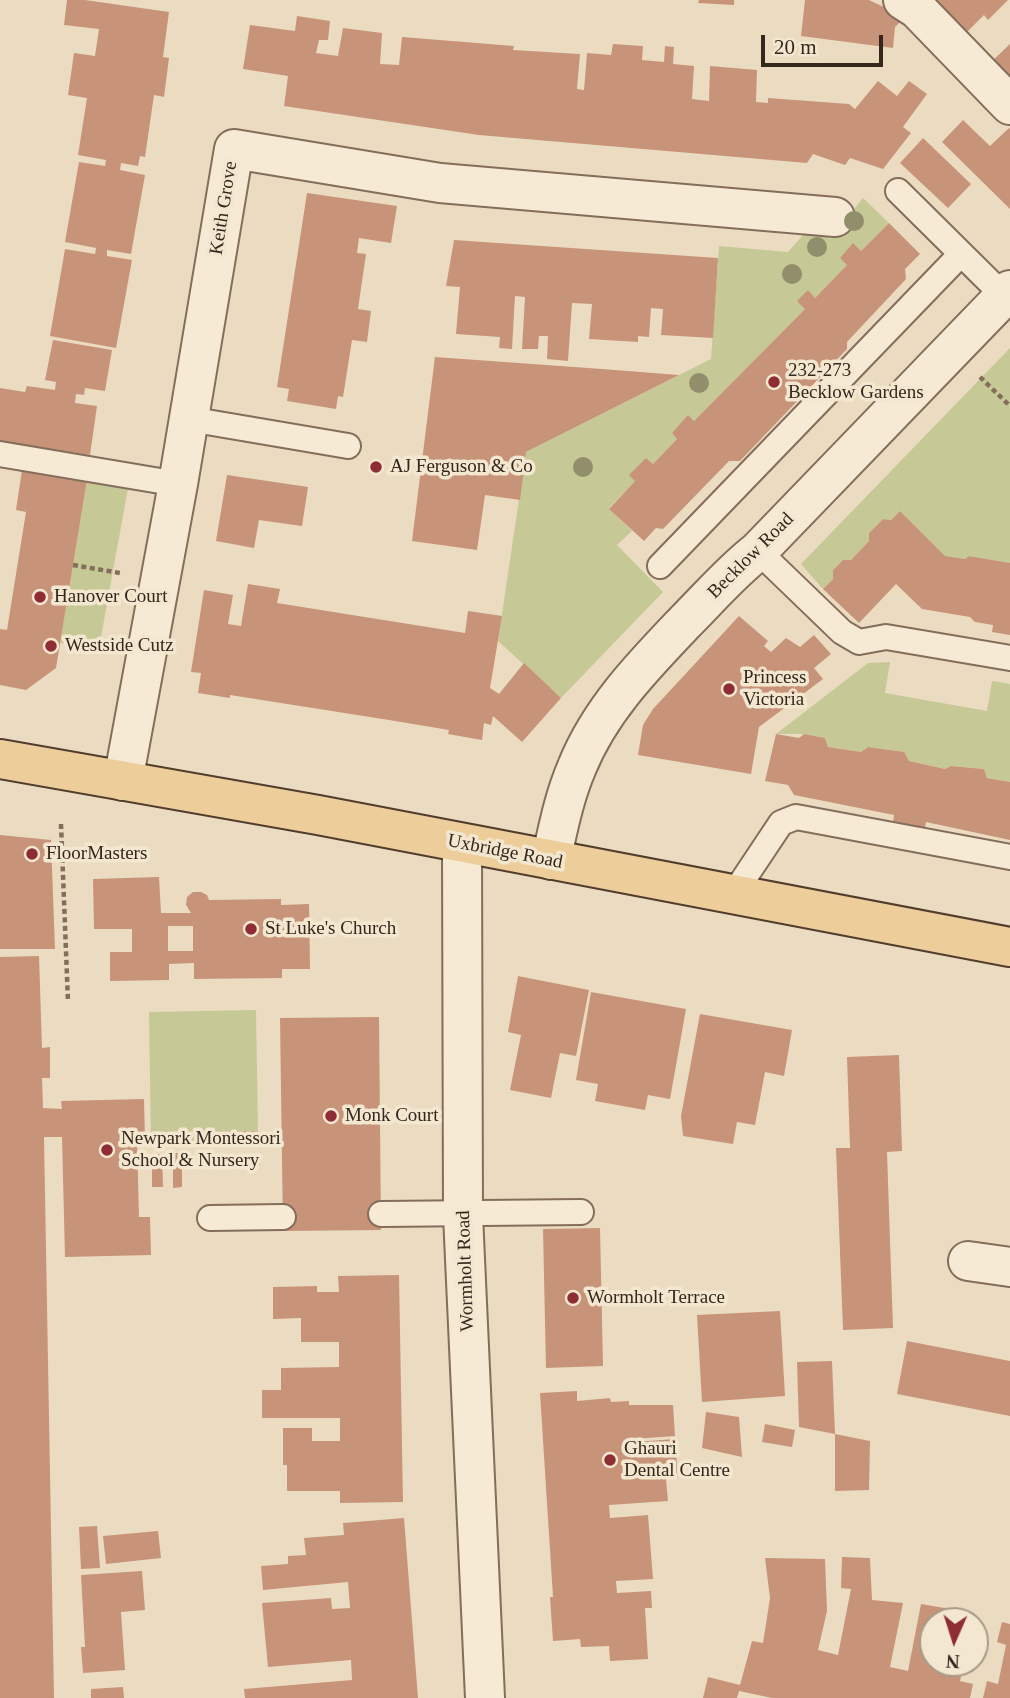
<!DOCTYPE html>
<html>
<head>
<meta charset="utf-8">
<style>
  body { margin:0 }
  #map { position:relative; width:1010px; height:1698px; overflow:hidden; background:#ebdcc1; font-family:Georgia,serif }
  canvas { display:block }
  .north { position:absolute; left:919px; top:1607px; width:70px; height:70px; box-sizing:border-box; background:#f3e7d0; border:2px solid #a79a88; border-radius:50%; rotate:183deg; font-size:19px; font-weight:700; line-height:28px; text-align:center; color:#34271d }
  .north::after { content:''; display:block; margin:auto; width:24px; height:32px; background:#8f2d35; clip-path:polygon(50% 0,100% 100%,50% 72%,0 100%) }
  .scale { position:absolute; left:761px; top:35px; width:122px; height:32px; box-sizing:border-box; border:4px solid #34271d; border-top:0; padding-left:9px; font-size:21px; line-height:24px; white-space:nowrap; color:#34271d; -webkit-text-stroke:5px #f3e7d0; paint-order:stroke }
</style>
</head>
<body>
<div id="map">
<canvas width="1010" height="1698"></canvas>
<div class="north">N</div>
<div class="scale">20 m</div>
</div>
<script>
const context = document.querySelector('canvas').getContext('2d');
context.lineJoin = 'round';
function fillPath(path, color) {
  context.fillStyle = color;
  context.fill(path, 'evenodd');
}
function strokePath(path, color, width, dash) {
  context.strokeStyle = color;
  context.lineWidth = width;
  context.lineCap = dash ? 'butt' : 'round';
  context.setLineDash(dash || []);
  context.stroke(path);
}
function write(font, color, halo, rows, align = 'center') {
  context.font = font + ' Georgia,serif';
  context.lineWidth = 7;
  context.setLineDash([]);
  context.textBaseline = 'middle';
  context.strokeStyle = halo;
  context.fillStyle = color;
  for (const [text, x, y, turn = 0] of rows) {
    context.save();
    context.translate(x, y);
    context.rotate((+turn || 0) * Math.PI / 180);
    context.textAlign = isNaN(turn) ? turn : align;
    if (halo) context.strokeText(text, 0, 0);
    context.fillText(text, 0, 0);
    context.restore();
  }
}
const green = new Path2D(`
  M863 198 889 223 861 251 853 244 840 258 847 265 815 298 808 291 805 309 694 421 688 416 672 433 677 439 653 464 646 458 630 475 635 481 609 508 632 531 617 545 663 592 561 698 498 641 526 452 711 359 719 246 788 252 813 224 830 239Z
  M1010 348V563L969 556 965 559 945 556 900 511 891 520 883 519 869 533V541L851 560H843L833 570V579L823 589 801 564Z
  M87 480 128 488 99 648 60 643Z
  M890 662 885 693 987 711 992 681 1010 684V782L987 778 984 769 951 766 945 769 909 761 903 752 868 747 861 752 828 747 825 738 804 734H776L868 663Z
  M256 1010 258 1131 204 1132V1143L151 1144 149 1012Z`);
const building = new Path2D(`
  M67 0H85L169 12 163 57 169 58 164 97 154 95 145 157 140 156 138 166 121 163 120 170 145 175 131 254 107 250V256L132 260 116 348 50 336 65 249 95 254 96 248 65 242 79 162 105 166 106 160 78 155 87 98 68 95 74 53 95 56 99 29 64 25Z
  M699 0H734V5L698 3Z
  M805 0H869L905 17 895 27 893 48 801 36Z
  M929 0H1008L988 20 984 15 964 35Z
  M297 16 330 21 328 40H319L316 53 338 56 343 28 382 33 380 64 399 65 402 37 514 46 513 50 580 54 577 89 584 90 587 53 611 55 613 44 643 46 642 60 664 62 665 46 674 47 673 64 694 66 692 99 709 101 710 66 757 70 756 102 768 103V98L849 104 855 109 878 81 897 96 909 81 927 94 903 127 911 133 883 169 850 158 845 165 813 154 807 163 479 135 284 106 288 76 243 69 250 25 295 31Z
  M1010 44V85L989 64Z
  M963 120 990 146 1009 128 1010 129V209L942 142Z
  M923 138 971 184 948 208 900 163Z
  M307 193 397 206 391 243 359 238 357 253 366 254 358 309 371 311 367 342 352 340 343 397 338 396 336 409 287 401 289 389 277 387Z
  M889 223 920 254 905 269 906 279 847 342V349L740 461H729L663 529 656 528 644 541 609 509 635 481 629 475 646 458 653 464 677 439 672 433 688 415 694 421 805 309 797 301 808 290 815 298 847 265 840 258 853 243 861 251Z
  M454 240 718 258 713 338 661 335 663 309 651 308 649 337 638 336V342L589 339 592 304 572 303 568 361 547 359 548 336H539L538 349H522L525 297 515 296 512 349 499 348 500 337 456 334 460 287 446 286Z
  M53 340 112 350 105 391 85 388 84 395 76 394 75 403 97 406 90 455 0 442V388L25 392 27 386 55 390 56 382 45 380Z
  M435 357 602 369 679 375 526 452 520 500 485 495 477 550 412 541Z
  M22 470 87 480 56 668 26 690 0 685V629L7 630 26 512 16 510Z
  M227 475 308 487 302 526 259 520 254 548 216 541Z
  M900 511 945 556 965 559 969 556 1010 563V635L992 632 993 625 975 622 970 617 922 609 896 584 859 623 823 589 833 579V570L843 560H851L869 541V533L883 519 891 520Z
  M248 584 280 589 277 603 465 633 468 611 502 616 490 688 499 694 524 663 561 698 522 742 493 716 491 725 484 723 482 740 448 734 449 730 389 720 230 695V698L198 693 201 673 191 672 204 590 233 595 228 624 241 626Z
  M739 616 768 641 764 646 771 652 786 638 800 647 814 635 831 654 814 668 823 679 759 727 751 774 638 755 643 725 653 709Z
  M776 734 799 738 804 734 825 738 828 747 861 752 868 747 904 752 909 761 945 769 951 766 984 769 987 778 1010 782V840L926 822 925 829 893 823 894 815 794 795 788 785 765 781Z
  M0 835 51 840 55 949H0Z
  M159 877 161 913H191L186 905 187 897 193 892H201L207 895 209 900 281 899V905L309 904 310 969H282V978L194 979V963L169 964V980L110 981V952H132V929H94L93 879ZM168 926H193V951H168Z
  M39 956 42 1048 50 1047V1078H42L43 1108 62 1109 61 1101 144 1099 145 1140 137 1141 139 1217H150L151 1255 65 1257 62 1137H44L54 1698H0V957Z
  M518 976 589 990 576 1056 560 1053 551 1098 510 1090 521 1035 508 1032Z
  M591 992 686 1009 670 1099 648 1095 645 1110 595 1101 598 1084 576 1080Z
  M700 1014 792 1030 784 1076 765 1072 755 1125 737 1122 733 1144 683 1136 681 1116Z
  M379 1017 381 1230 283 1231 280 1018Z
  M899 1055 902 1151 887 1152 893 1328 843 1330 836 1148H850L847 1057Z
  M258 1131V1142L204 1143 203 1132Z
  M173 1153H182V1187L173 1188Z
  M152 1154H162L163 1187H152Z
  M204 1154H260V1165H204Z
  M600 1228 603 1366 546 1368 543 1229Z
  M399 1275 403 1502 340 1503V1491H287V1465H283V1428H312V1441H340V1418H262V1390H281V1368L339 1367V1342H301V1318L273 1319V1287L317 1286V1292H339L338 1276Z
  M780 1311 785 1396 702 1402 697 1315Z
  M907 1341 1010 1361V1416L897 1394Z
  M832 1361 835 1434 799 1427 797 1362Z
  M577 1391V1401L610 1398 611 1402 629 1401V1405H673L675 1436 633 1439 634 1442 675 1439 678 1478 666 1479 668 1501 609 1505 610 1518 648 1515 653 1579 616 1581 617 1593 651 1591 652 1608H645L648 1659 610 1661 609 1646 581 1647 580 1639 553 1641 550 1597H553L540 1393Z
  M706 1412 739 1417 742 1457 702 1448Z
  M765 1424 795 1430 792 1447 762 1442Z
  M835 1434 870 1441 869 1490 835 1491Z
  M404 1518 418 1698H245L244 1689 352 1680 351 1660 268 1667 262 1603 331 1598 332 1609 350 1608 348 1582 263 1590 261 1566 288 1564V1556L306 1555 304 1538 344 1535 343 1523Z
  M97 1526 100 1568 81 1569 79 1527Z
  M158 1531 161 1558 106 1564 103 1536Z
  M842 1557 870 1558 872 1600 903 1603 890 1667 908 1671 921 1604 974 1613 973 1621H933V1663H964L960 1681 973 1684 970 1698H772L739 1691 737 1698H703L708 1677 740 1685 752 1641 763 1643 770 1598 765 1558 825 1559 827 1611 818 1650 838 1655 851 1589 841 1588Z
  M142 1571 145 1610 121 1612 125 1670 83 1673 81 1647H85L81 1575Z
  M1002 1622 1010 1624V1698H983L987 1681 998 1684 1006 1645 997 1642Z
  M123 1687 124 1698H91V1689Z`);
const path = new Path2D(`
  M980 377 1010 406
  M73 565 120 573
  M61 824 68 1002`);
const lane = new Path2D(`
  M898 191 1004 296
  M189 419 348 446
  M0 454 178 484
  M758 551 842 632 859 642 886 637 1010 658
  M660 566 961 254
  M733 895 781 823 796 817 1010 857
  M381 1214 581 1212
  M210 1218 283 1217`);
const street = new Path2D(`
  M903 0 917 9 1010 105
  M123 781 178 484 234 149 440 183 835 217
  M462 844 463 1215 485 1698
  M551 860C558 829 564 797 577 767 600 710 643 666 685 622 709 598 731 572 758 551L1010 290
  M968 1261 1010 1267`);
const primary = new Path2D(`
  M0 759 318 815 1010 947`);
const trees = [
  [854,221],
  [817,247],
  [792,274],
  [699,383],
  [583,467]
];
const markers = [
  [774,382,7,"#8f2d35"],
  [376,467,7,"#8f2d35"],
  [40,597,7,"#8f2d35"],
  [51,646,7,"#8f2d35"],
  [729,689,7,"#8f2d35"],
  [32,854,7,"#8f2d35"],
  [251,929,7,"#8f2d35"],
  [331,1116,7,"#8f2d35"],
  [107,1150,7,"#8f2d35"],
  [573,1298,7,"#8f2d35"],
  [610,1460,7,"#8f2d35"]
];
const streetNames = [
  ["Keith Grove",224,208,-81],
  ["Becklow Road",751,556,-45],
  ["Uxbridge Road",505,852,11],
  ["Wormholt Road",466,1271,-92]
];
const poiNames = [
  ["232-273",788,371],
  ["Becklow Gardens",788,393],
  ["AJ Ferguson & Co",390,467],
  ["Hanover Court",54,597],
  ["Westside Cutz",65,646],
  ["Princess",743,678],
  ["Victoria",743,700],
  ["FloorMasters",46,854],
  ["St Luke's Church",265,929],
  ["Monk Court",345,1116],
  ["Newpark Montessori",121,1139],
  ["School & Nursery",121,1161],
  ["Wormholt Terrace",587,1298],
  ["Ghauri",624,1449],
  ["Dental Centre",624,1471]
];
fillPath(green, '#c6c896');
fillPath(building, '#c79479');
strokePath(lane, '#846d5a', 28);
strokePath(street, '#846d5a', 42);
strokePath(primary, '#513c2e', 42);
strokePath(path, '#846d5a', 4.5, [5, 3.5]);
strokePath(lane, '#f7ead4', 24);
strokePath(street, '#f7ead4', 38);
strokePath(primary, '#edce9a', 38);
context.fillStyle = '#918e6b';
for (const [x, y] of trees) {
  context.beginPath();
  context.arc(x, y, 10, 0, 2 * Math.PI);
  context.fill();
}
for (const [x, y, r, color] of markers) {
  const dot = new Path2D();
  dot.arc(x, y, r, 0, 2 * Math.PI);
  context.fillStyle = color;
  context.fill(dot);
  strokePath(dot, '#f3e7d0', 2.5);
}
write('19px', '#34271d', '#f3e7d0', streetNames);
write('19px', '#34271d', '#f3e7d0', poiNames, 'left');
</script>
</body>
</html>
